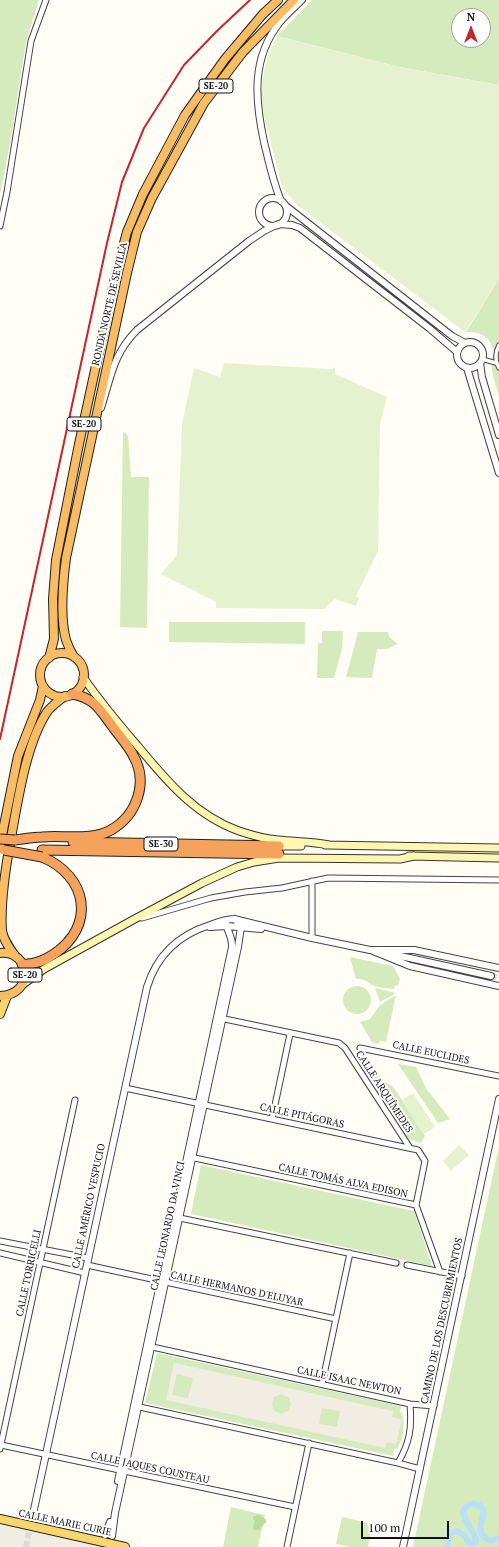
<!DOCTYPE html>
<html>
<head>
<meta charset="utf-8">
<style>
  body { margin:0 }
  #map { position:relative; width:499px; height:1547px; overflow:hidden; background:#fffdf5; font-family:"PT Serif",serif }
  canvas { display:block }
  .north { position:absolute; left:451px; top:8px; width:40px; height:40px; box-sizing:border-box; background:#fff; border:1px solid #a0a0a0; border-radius:50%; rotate:0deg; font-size:11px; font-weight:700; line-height:16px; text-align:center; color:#111 }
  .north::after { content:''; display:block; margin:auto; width:14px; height:18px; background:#c4262e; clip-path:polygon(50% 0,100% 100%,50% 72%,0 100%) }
  .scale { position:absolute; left:361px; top:1521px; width:88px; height:18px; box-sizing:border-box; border:2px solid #111; border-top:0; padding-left:5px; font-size:12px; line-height:14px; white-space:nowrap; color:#111; -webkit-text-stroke:3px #fff; paint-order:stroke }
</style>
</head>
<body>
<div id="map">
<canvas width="499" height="1547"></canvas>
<div class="north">N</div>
<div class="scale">100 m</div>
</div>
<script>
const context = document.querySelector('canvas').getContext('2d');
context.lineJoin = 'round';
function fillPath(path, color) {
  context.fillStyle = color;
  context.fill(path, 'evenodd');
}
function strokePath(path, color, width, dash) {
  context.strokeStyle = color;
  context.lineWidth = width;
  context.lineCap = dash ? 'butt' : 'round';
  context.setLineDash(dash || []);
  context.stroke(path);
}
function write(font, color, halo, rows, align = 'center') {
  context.font = font + ' "PT Serif",serif';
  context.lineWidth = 4;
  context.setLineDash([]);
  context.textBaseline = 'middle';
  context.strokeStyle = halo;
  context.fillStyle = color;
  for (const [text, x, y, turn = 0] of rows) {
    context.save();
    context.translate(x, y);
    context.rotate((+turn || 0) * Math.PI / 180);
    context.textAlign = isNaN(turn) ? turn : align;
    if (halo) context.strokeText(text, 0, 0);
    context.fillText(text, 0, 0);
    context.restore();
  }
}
const green = new Path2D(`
  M0 0H39L26 42 10 144 0 195Z
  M312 0H499V85L399 67 277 36ZM459 16H483V40H459Z
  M499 279V397C497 388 493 379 492 370 491 364 493 358 493 351 492 337 479 331 466 332Z
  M123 432 126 433 128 436 131 477H149L147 628 120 627Z
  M169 622H305V644L169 642Z
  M322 631H343L342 649 334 678H317L318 643H322Z
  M358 632H388L389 637 398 644 387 649H377L372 678 346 677Z
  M350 957 393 966 400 979 398 986 395 985 394 989C388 988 380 988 374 986 367 983 365 978 356 979Z
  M343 1000a14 14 0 1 1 28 0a14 14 0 1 1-28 0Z
  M375 988 396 993 380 1002Z
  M396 995 386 1042 380 1041 379 1044 372 1042 360 1022 370 1019 380 1005Z
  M362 1055 367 1059 371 1066 379 1077 394 1088 425 1136 421 1143 408 1139 359 1062 360 1056Z
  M398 1064 416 1067 426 1088 450 1119 438 1123Z
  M499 1146V1547H413Z
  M201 1165 414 1211 432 1266 191 1214Z
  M157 1353 401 1406 400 1412 402 1413C405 1427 404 1437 397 1449H394L393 1456 145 1403Z
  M231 1507 265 1515 258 1547H223Z
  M342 1517 373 1524 368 1547H350L336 1544Z`);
const forest = new Path2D(`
  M257 1515H260L266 1520V1522L259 1530H255L253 1528 255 1521 253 1519V1517Z`);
const pitch = new Path2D(`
  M277 36 399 67 499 85V279L465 332 300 207 298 206 282 187 263 112 261 91 264 72 267 58Z
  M224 363 332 369 335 367V374L387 397 380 424 378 551 356 596 359 598 356 606 335 599 324 609 216 608V602L161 574 177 555 182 424 194 368 220 377Z
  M413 1093 435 1127 424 1134 402 1100Z
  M459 1145 469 1155 451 1171 443 1161Z`);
const plaza = new Path2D(`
  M174 1363 393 1411 392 1417 402 1420 396 1444 387 1442 385 1448 166 1400ZM177 1374 193 1378 188 1398 172 1395ZM281 1394 288 1397 291 1404 288 1411 281 1414 276 1412 273 1409 272 1404 274 1397ZM322 1408 340 1411 337 1427 319 1424Z
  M0 1523 94 1543 95 1547H0Z`);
const canal = new Path2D(`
  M447 1547 450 1533 457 1531 464 1535 469 1543 472 1544 476 1542C477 1530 451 1512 471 1504 499 1504 468 1530 487 1539 491 1542 495 1540 499 1538`);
const minorTunnel = new Path2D(`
  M396 1263 407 1265`);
const tertiaryTunnel = new Path2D(`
  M491 976 499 978
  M26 1547 33 1514`);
const pedestrian = new Path2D(`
  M499 345C495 353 495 361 499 368
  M482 359 496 363`);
const minor = new Path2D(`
  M0 226 7 192 31 41 46 0
  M142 918 211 898 245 892 282 888 328 878 499 880
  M312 938V881
  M220 1018 339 1043 345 1048 410 1148
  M360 1048 499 1076
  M125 1088 418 1150 425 1161 416 1205
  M272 1119 290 1034
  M190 1157 416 1205
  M416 1205 440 1272
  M175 1217 396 1263
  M0 1241 88 1258
  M0 1253 85 1273
  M87 1265 336 1319
  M407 1265 462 1276
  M322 1384 350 1253
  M410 1404 434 1406
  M135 1406 398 1463C410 1442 412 1428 410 1404L148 1346
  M1 1445 295 1507
  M0 1449 75 1100
  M398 1463 420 1469
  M287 1547 309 1443`);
const tertiary = new Path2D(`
  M259 212a14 14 0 1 1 28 0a14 14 0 1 1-28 0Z
  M281 201C273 182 269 162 264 142 255 100 251 58 280 22 287 14 295 7 302 0
  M286 206 452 336 465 343
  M279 224 292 225 300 228 429 328 457 352
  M457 355a13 13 0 1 1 26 0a13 13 0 1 1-26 0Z
  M480 363 482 377 499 435
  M467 368 499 473
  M101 408C111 377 113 354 137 330L249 241 264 231 276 225
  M210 927 227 926 261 929
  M373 951 410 966 499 986
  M387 953 491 976
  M118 1481 232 947C233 936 224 926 226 920
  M33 1514 147 987C157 955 178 935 210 925 218 922 226 919 234 919L312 938 370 950H414L499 968
  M105 1535 110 1522
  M112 1536 115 1513 238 947 241 927 235 919
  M403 1547 499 1099`);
const secondary = new Path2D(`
  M83 677C99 700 117 722 136 744 165 779 194 815 239 831 251 835 265 839 278 840 295 842 312 841 329 845
  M325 845 499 848
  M279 846H301
  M409 856 499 858
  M22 985 44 969 131 921 202 883 237 867 254 862 279 858 400 859 414 856`);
const primary = new Path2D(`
  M0 1014 7 996
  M0 1519 125 1547`);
const trunk = new Path2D(`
  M40 675a22 22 0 1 1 44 0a22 22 0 1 1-44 0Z
  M74 657C71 652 68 646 66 640 60 618 63 581 66 558L127 273 137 232 152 198 204 103 243 52 294 0
  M49 658 54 639 53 599 56 560 79 444 116 273 127 232 143 194 185 115 225 59 263 14 278 0
  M0 845 18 756 40 700 43 686
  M0 953C31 950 35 995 0 996
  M16 957C10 949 4 941 2 931 0 903 6 865 11 838 18 800 26 744 47 712 51 706 59 701 65 696`);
const motorway = new Path2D(`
  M15 840C24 839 33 837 42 837 64 835 92 841 111 830 137 815 148 783 134 757 129 746 120 737 113 727 100 710 95 698 72 694
  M73 842 279 846
  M42 850 279 854
  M22 964C34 965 44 961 54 954 96 926 88 876 42 857`);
const rail = new Path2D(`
  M0 739 107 243 122 182 144 128 184 65 218 30 250 0`);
const motorwayBridge = new Path2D(`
  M0 839 15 840
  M4 850 42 857`);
const shields = [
  [216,86,34],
  [84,424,34],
  [161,844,34],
  [25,975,34]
];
const shieldNames = [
  ["SE-20",216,86],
  ["SE-20",84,424],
  ["SE-30",161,844],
  ["SE-20",25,975]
];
const streetNames = [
  ["RONDA NORTE DE SEVILLA",110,304,-77],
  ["CALLE EUCLIDES",431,1053,12],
  ["CALLE ARQUÍMEDES",384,1092,57],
  ["CALLE PITÁGORAS",302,1116,12],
  ["CALLE TOMÁS ALVA EDISON",343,1181,12],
  ["CALLE AMÉRICO VESPUCIO",89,1206,-78],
  ["CALLE LEONARDO DA VINCI",168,1226,-78],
  ["CALLE TORRICELLI",29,1273,-78],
  ["CALLE HERMANOS D'ELUYAR",237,1289,12],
  ["CAMINO DE LOS DESCUBRIMIENTOS",442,1321,-78],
  ["CALLE ISAAC NEWTON",349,1381,12],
  ["CALLE JAQUES COUSTEAU",150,1468,12],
  ["CALLE MARIE CURIE",65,1523,12]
];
fillPath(green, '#d5ebbd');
fillPath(forest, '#b9dc9c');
fillPath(pitch, '#e6f2cf');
fillPath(plaza, '#f1ede2');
strokePath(canal, '#b9e0f7', 6);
strokePath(minorTunnel, '#dbdad3', 5, [5, 2.5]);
strokePath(tertiaryTunnel, '#dbdad3', 6, [6, 3]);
strokePath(pedestrian, '#444', 5.5);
strokePath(minor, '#444', 7);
strokePath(tertiary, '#444', 8);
strokePath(secondary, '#333', 9);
strokePath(primary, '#222', 10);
strokePath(trunk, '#222', 10);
strokePath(motorway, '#222', 11);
strokePath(pedestrian, '#fff', 3.5);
strokePath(minor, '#fff', 5);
strokePath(tertiary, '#fff', 6);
strokePath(secondary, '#fff6b0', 7);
strokePath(primary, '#f9d66b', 8);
strokePath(trunk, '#f7bc64', 8);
strokePath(motorway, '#f5a25d', 9);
strokePath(rail, '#c4262e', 2);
strokePath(motorwayBridge, '#222', 11, []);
strokePath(motorwayBridge, '#f5a25d', 9);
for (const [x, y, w] of shields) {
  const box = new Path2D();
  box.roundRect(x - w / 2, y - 7, w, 14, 3);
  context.fillStyle = '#fff';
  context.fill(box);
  strokePath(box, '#111', 1);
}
write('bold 9px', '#111', null, shieldNames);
write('10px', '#111', '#fff', streetNames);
</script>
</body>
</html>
